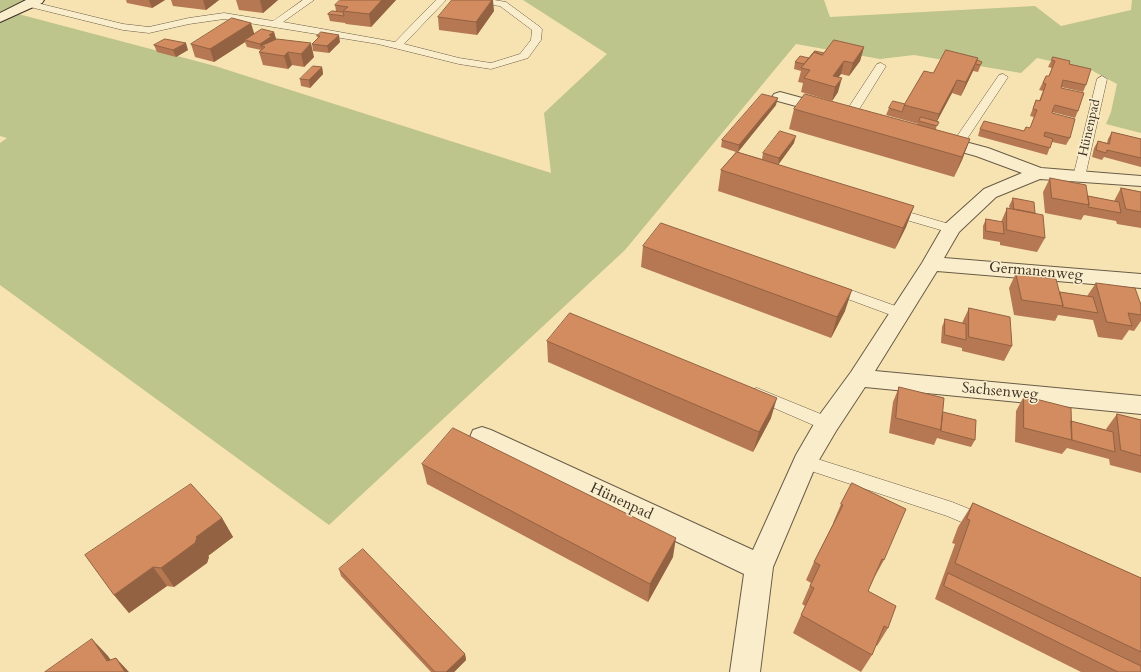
<!DOCTYPE html>
<html>
<head>
<meta charset="utf-8">
<style>
  body { margin:0 }
  canvas { display:block; background:#f7e3b1 }
</style>
</head>
<body>
<canvas width="1141" height="672"></canvas>
<script>
const context = document.querySelector('canvas').getContext('2d');
context.lineJoin = 'round';
function fillPath(path, color) {
  context.fillStyle = color;
  context.fill(path, 'evenodd');
}
function strokePath(path, color, width, dash) {
  context.strokeStyle = color;
  context.lineWidth = width;
  context.lineCap = dash ? 'butt' : 'round';
  context.setLineDash(dash || []);
  context.stroke(path);
}
function write(font, color, halo, rows, align = 'center') {
  context.font = font + ' Cardo,serif';
  context.lineWidth = 3;
  context.setLineDash([]);
  context.textBaseline = 'middle';
  context.strokeStyle = halo;
  context.fillStyle = color;
  for (const [text, x, y, turn = 0] of rows) {
    context.save();
    context.translate(x, y);
    context.rotate((+turn || 0) * Math.PI / 180);
    context.textAlign = isNaN(turn) ? turn : align;
    if (halo) context.strokeText(text, 0, 0);
    context.fillText(text, 0, 0);
    context.restore();
  }
}
const green = new Path2D(`
  M0 0H28L7 11 215 66 551 173 544 113 607 54 523 0H824L830 17 1035 6 1061 26 1131 10 1132 0H1141V133L1106 124 1111 112 1117 84 1091 70 1037 58 1021 73 914 55 880 59 796 44 625 250 329 525 0 285V143L7 138 0 136Z`);
const lane = new Path2D(`
  M303 0H314L283 22 395 42 436 0H446L404 44 459 58 491 63 520 54 531 40 532 30 500 6 474 3 469 0H494L506 2 540 27 542 29 541 40 528 58 491 69 459 64 378 44 224 19 189 24 149 33 123 30 26 6 24 4 29 1 123 24 149 27 189 18 224 13 273 21Z
  M881 63 886 66 855 116 853 118H845L843 116 877 64Z
  M1003 74 1008 77 963 145 961 147H953L951 145 999 75Z
  M1102 76 1107 79 1085 177 1083 180H1075L1073 177 1097 79Z
  M891 207 956 226 958 229 956 232 951 233 886 214 885 211 886 208Z
  M831 283 904 309 906 313 904 317 899 318 826 291 824 288 826 285Z
  M757 388 833 419 835 424 833 429 827 431 751 398 749 394 751 390Z
  M805 455 952 502 989 517 992 523 989 529 983 531 947 516 799 467 796 462 799 457Z`);
const street = new Path2D(`
  M780 92 835 107 837 110 835 113 829 115 774 100 772 97 774 94Z
  M939 135 988 148 1041 168 1141 176V186L1040 179 996 197 959 232 944 258 1141 274V288L937 271 875 371 1141 396V414L865 387 836 431 816 465 773 567 760 672H730L744 574 473 444 470 437 473 430 482 427 491 430 753 550 796 455 818 417 851 372 922 263 944 225 984 189 1022 173 976 156 933 144 931 140 933 136Z`);
const secondary = new Path2D(`
  M26 0H44L42 3 0 22V13Z`);
const wall = new Path2D(`
  M126 0H165L152 8 127 3Z
  M171 0H219L206 10 173 6Z
  M236 0H278L263 13 239 10Z
  M354 0H396L371 27 346 24 345 23 330 21 328 14 336 11 335 5Z
  M494 11 477 35 439 30 438 17Z
  M274 32 276 39 314 57 304 67 292 65 288 69 263 65 259 52 261 50 247 47 245 42 214 62 195 57 191 44 254 34Z
  M317 36 340 42 329 53 313 51 312 44 318 38Z
  M154 45 188 50 176 57 157 52Z
  M864 47 860 61 849 76 841 74 838 77V92L832 101 801 92 803 83 798 82 801 71 794 69 795 62 824 53Z
  M1053 57 1069 64 1086 85 1083 92 1061 87V88L1078 111 1075 118 1052 112V113L1070 138 1066 145 1052 142 1047 155 978 136 980 129 1024 131 1030 128 1034 117 1030 116 1036 100 1039 101 1043 91 1039 90 1046 76H1049L1052 68 1048 67Z
  M977 60 982 62 978 72 973 71 961 96 952 93 937 121 936 130 970 139 962 160 954 177 789 129 794 109 917 125 918 124 886 115 889 108 905 104 933 73Z
  M322 67 323 74 310 88 301 86 300 79Z
  M776 105 738 152 762 159 763 153 794 143 778 165 914 206 906 227 895 249 718 191 721 170 736 152 721 147 722 140Z
  M1112 132 1141 139V167L1104 157 1102 160 1092 157 1094 148 1098 141 1107 143 1108 139Z
  M1050 178 1088 196 1114 201 1121 188 1141 192V228L1117 224 1116 221 1084 215 1081 220 1045 213 1043 192Z
  M1013 198 1035 213V214L1045 238 1037 252 1000 245V242L983 239V226L986 219 1001 222 1007 208 1010 209 1009 206Z
  M643 246 845 311 831 338 641 267Z
  M1016 273 1060 292 1087 296 1096 283 1141 305V321L1134 331 1129 330 1122 340 1098 337 1093 320 1058 315 1055 321 1014 315 1009 288Z
  M969 308 1012 346 1004 361 962 351V348L941 343 942 327 945 319 962 323Z
  M547 341 771 418 753 452 548 362Z
  M899 387 942 412 975 440 971 447 937 438 934 445 889 433 893 402Z
  M1024 396 1071 421 1107 430 1106 429 1117 414 1141 420V473L1110 465 1109 459 1067 448 1062 454 1015 442 1016 411Z
  M422 464 673 557 648 602 427 484Z
  M852 483 884 560 874 578 868 591 888 628 877 646 876 645 872 655 861 672 793 633 805 606 802 604 811 583 806 580 814 562 833 524V523L841 504Z
  M973 503 1141 578V672H1081L935 599 955 544 952 543 958 527Z
  M222 518 233 537 208 556 209 557 207 563 174 587 167 586 129 613 114 595Z
  M339 569 465 654 466 660 454 672H431L341 576Z`);
const shadedWall = new Path2D(`
  M149 0H165L152 8Z
  M203 0H219L206 10Z
  M260 0H278L263 13Z
  M382 0H396L371 27 369 14Z
  M492 0H493L494 11 477 35 476 22Z
  M251 23 255 36 245 40V42L214 62 210 49Z
  M274 32 276 39 265 47 261 46 262 51 260 44 269 35Z
  M339 35 340 42 329 53 327 46Z
  M186 43 188 50 176 57 173 50Z
  M311 43 314 57 304 67 301 54Z
  M864 47 860 61 849 76 853 63Z
  M288 52 292 65 288 69 284 56Z
  M978 58 973 71 961 96 966 82Z
  M844 61 841 74 832 86 833 76Z
  M322 67 323 74 310 88 309 80Z
  M842 78 838 92 832 101 835 87Z
  M957 80 952 93 935 125 939 114Z
  M778 98 776 105 738 152 739 145Z
  M796 136 794 143 778 165 779 158Z
  M970 139 962 160 954 177 962 157Z
  M914 206 906 227 895 249 903 228Z
  M852 290 845 311 831 338 837 317Z
  M777 398 771 418 753 452 759 432Z
  M222 518 233 537 208 556 209 557 207 563 174 587 161 568 196 537Z
  M676 538 673 557 648 602 650 584Z
  M153 567 167 586 129 613 114 595Z
  M92 639 108 656 119 672 107 661Z
  M465 654 466 660 454 672H446Z
  M116 658 129 672H125Z`);
const building = new Path2D(`
  M340 0H382L369 14 343 11 348 7 335 5Z
  M452 0H492L476 22 438 17Z
  M332 11 343 12 344 16 328 14Z
  M232 18 251 23 210 49 191 44Z
  M262 29 274 32 269 35 272 36 260 44 245 40Z
  M321 32 339 35 327 46 312 44 320 36H317Z
  M165 39 186 43 173 50 154 45Z
  M277 39 311 43 301 54 288 52 284 56 259 52 265 47 261 46Z
  M834 40 864 47 853 63 844 61 833 76 842 78 835 87 804 78 810 70 801 68 814 52 822 55Z
  M946 50 978 58 966 82 957 80 939 114 904 105 924 71 933 73Z
  M815 51 824 53 822 55 814 52 804 64 795 62 800 56 809 58Z
  M1053 57 1070 61 1069 64 1091 69 1086 85 1063 80 1061 88 1084 93 1078 111 1055 105 1053 109 1052 113 1075 119 1070 138 1045 132 1044 136 1053 139 1050 148 980 129 984 121 1024 131 1026 127 1030 128 1037 110 1033 109 1036 100 1040 101 1046 84 1043 83 1046 76H1049L1055 61 1052 60Z
  M977 60 982 62 980 65 976 64Z
  M313 66 322 67 309 80 300 79Z
  M762 94 778 98 739 145 722 140Z
  M805 94 970 139 962 157 794 109Z
  M893 101 905 104 902 112 889 108Z
  M921 117 939 122 937 126 919 121Z
  M780 131 796 136 779 158 763 153Z
  M1112 132 1141 139V158L1107 150 1106 153 1096 150 1098 141 1109 144Z
  M737 152 914 206 903 228 721 170Z
  M1050 178 1086 185 1089 205 1052 198Z
  M1121 188 1141 192V212L1126 209Z
  M1088 196 1119 202 1121 213 1088 207 1089 205Z
  M1013 198 1034 202 1035 213 1014 209Z
  M1007 208 1043 215 1045 238 1007 230Z
  M986 219 1003 222 1004 234 986 231Z
  M661 223 852 290 837 317 643 246Z
  M1016 273 1056 279 1063 306 1022 300Z
  M1096 283 1135 288 1141 305V315L1128 313 1132 326 1107 322Z
  M1060 292 1093 297 1098 313 1062 307 1063 306Z
  M969 308 1010 317 1012 346 969 337Z
  M570 313 777 398 759 432 547 341Z
  M945 319 966 324V340L945 335Z
  M899 387 944 398 941 430 896 418Z
  M1024 396 1071 408 1072 440 1024 428Z
  M943 412 976 420 975 440 941 431Z
  M1117 414 1141 420V456L1121 450Z
  M1071 421 1113 432 1115 452 1072 440Z
  M453 428 676 538 650 584 422 464Z
  M852 483 906 509 884 560 882 559 868 591 896 606 888 628 884 626 872 655 801 615 814 588 810 586 820 565 814 562 843 505 841 504Z
  M191 484 222 518 196 537 197 538 195 543 161 568 153 567 114 595 85 555Z
  M973 503 1141 578V652L955 563 970 520 967 519Z
  M363 549 465 654 446 672H435L339 569Z
  M948 573 1141 666V672H1118L944 586Z
  M92 639 107 661 116 658 125 672H45Z`);
const farStreetnames = [
  ["Hünenpad",1090,128,-77]
];
const streetNames = [
  ["Germanenweg",1036,272,5],
  ["Sachsenweg",1000,392,5],
  ["Hünenpad",621,502,25]
];
fillPath(green, '#bdc48c');
strokePath(lane, '#695c46', 1);
strokePath(street, '#695c46', 2);
strokePath(secondary, '#3a2f23', 2);
fillPath(lane, '#faedcc');
fillPath(street, '#faedcc');
fillPath(secondary, '#faedcc');
fillPath(wall, '#b57852');
fillPath(shadedWall, '#936242');
fillPath(building, '#d28c5f');
strokePath(building, '#936242', 1);
write('13px', '#3a2f23', '#faedcc', farStreetnames);
write('15px', '#3a2f23', '#faedcc', streetNames);
</script>
</body>
</html>
